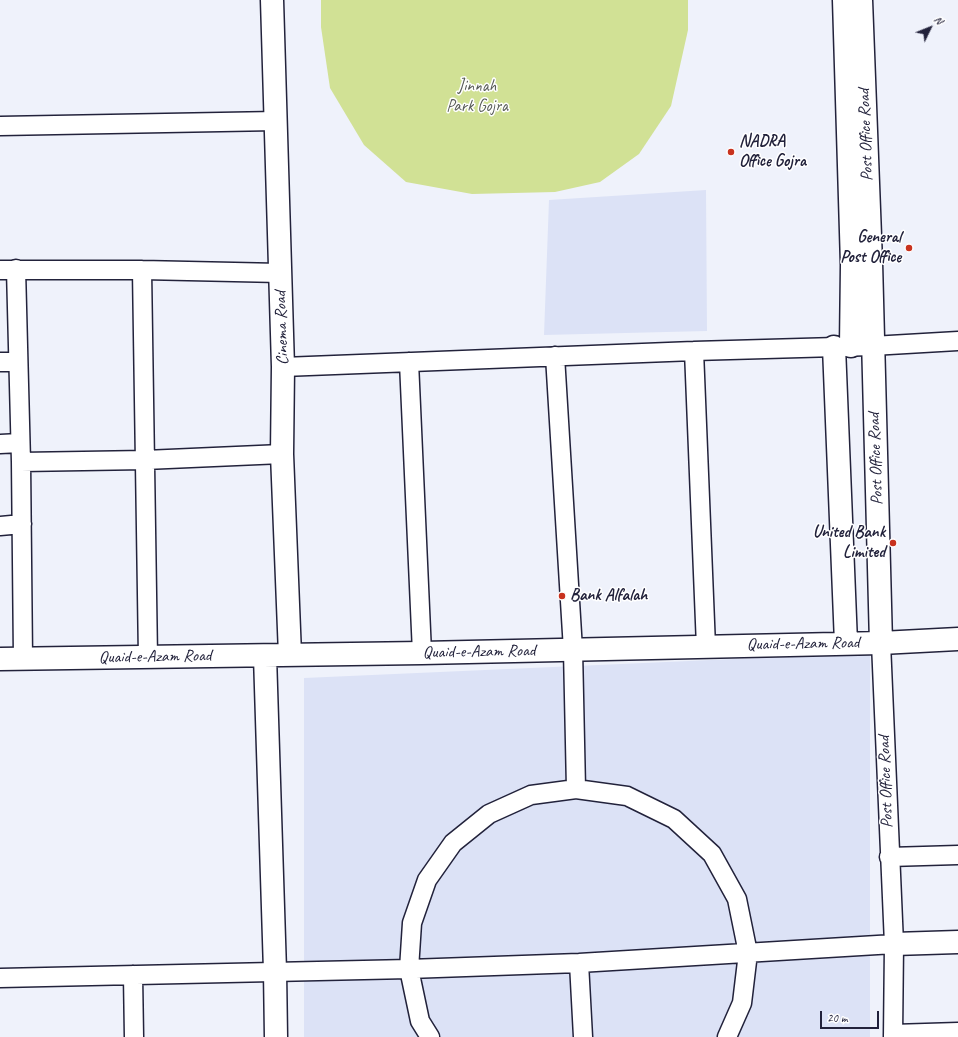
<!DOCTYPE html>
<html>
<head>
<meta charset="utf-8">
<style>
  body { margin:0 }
  #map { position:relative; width:958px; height:1037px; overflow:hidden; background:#eff2fb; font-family:Caveat,sans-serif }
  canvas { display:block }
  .north { position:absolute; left:910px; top:8px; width:40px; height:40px; -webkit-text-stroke:3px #fff; paint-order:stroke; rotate:47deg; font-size:11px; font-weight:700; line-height:16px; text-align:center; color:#22223b }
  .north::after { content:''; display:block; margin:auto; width:14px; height:18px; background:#22223b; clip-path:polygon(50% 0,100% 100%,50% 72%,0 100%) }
  .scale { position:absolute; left:820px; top:1011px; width:59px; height:18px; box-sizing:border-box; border:2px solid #22223b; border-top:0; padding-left:5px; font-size:12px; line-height:14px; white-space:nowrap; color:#22223b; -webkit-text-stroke:3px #fff; paint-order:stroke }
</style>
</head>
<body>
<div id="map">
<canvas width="958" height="1037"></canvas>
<div class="north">N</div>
<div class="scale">20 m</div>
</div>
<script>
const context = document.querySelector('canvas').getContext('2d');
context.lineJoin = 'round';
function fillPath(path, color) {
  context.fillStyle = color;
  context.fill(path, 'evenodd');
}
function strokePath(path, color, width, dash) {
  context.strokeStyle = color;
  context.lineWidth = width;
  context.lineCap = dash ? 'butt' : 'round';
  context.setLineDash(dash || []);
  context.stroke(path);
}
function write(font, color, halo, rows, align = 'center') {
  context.font = font + ' Caveat,sans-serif';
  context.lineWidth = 3;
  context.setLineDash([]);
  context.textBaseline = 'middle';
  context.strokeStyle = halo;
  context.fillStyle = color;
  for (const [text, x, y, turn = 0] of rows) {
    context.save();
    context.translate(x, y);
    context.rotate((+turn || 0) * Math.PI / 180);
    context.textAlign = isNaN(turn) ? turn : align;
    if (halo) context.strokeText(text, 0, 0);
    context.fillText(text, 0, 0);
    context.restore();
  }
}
const built = new Path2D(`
  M706 190 707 331 544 335 549 200Z
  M870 653V1037H304V678Z`);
const green = new Path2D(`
  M321 0H688V30L671 106 639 154 600 182 555 192 472 194 406 182 364 145 330 88 321 27Z`);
const street = new Path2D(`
  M0 126 276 121
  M16 269 21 462 23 659
  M0 270H142L280 273
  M142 270 148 658
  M694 351 706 647
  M555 356 573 650 576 789
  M0 362H18
  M409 362 422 653
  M283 367 694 351 872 346 958 341
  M0 444 20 443
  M21 462 145 460 282 454
  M0 526 22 524
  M881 643 894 944 893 1037
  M889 857 958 855
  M579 963 583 1037
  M133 975 134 1037
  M0 978 409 969 579 963 894 944
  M893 1034 958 1032
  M430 1037 420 1021 409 969 412 923 427 880 453 843 489 814 531 795 576 789 627 796 674 819 712 854 737 899 748 953 742 1003 727 1037`);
const secondary = new Path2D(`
  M272 0 283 367 282 454 290 655
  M844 0 852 265 851 346
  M861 0 871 262 881 643
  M834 347 846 643
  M265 656 275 971 276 1037
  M0 659 422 653 881 643 958 639
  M894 944 958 942`);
const markers = [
  [731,152,4,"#c8321e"],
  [909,248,4,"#c8321e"],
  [893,543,4,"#c8321e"],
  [562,596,4,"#c8321e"]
];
const parkNames = [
  ["Jinnah",477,87],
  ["Park Gojra",477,107]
];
const streetNames = [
  ["Post Office Road",866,135,-92],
  ["Cinema Road",282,328,-92],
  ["Post Office Road",876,459,-92],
  ["Quaid-e-Azam Road",803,644,-1],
  ["Quaid-e-Azam Road",479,652,-1],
  ["Quaid-e-Azam Road",155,657,-1],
  ["Post Office Road",886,782,-92]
];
const poiNames = [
  ["NADRA",739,142],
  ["Office Gojra",739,162],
  ["General",901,238,"right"],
  ["Post Office",901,258,"right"],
  ["United Bank",885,533,"right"],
  ["Limited",885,553,"right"],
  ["Bank Alfalah",570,596]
];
fillPath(built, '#dce2f6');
fillPath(green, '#d1e195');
strokePath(street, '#22223b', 21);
strokePath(secondary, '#22223b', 25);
strokePath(street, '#fff', 18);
strokePath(secondary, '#fff', 22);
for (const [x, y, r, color] of markers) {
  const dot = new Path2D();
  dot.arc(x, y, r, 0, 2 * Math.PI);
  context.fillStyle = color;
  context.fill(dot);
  strokePath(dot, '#fff', 1.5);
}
write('17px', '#575b56', '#fff', parkNames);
write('17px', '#22223b', '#fff', streetNames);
write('bold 17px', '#22223b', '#fff', poiNames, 'left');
</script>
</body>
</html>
